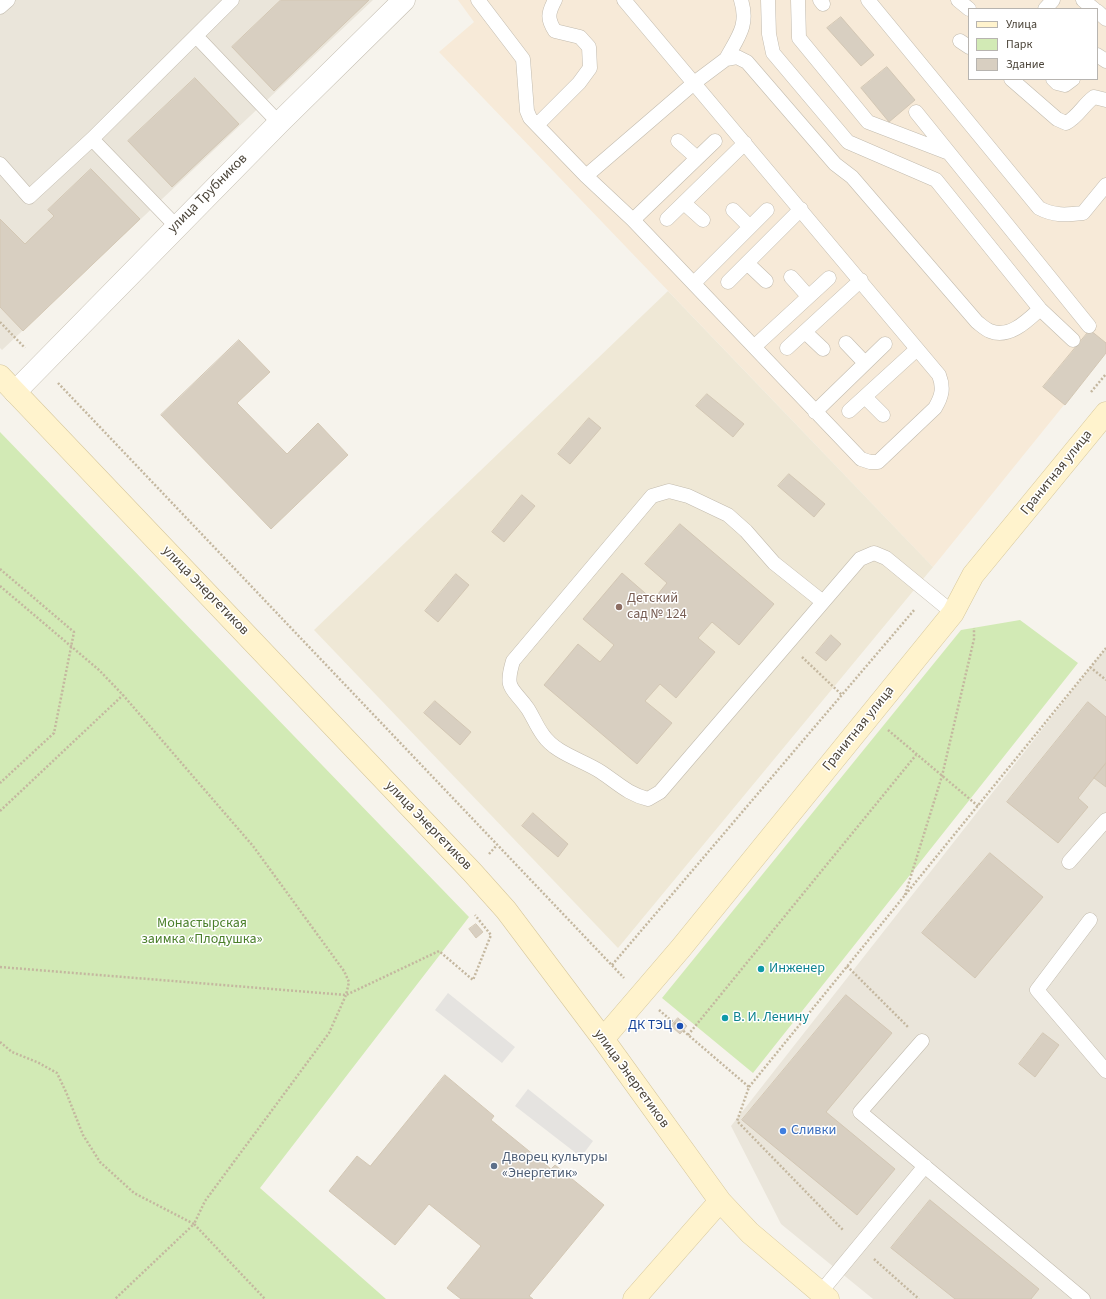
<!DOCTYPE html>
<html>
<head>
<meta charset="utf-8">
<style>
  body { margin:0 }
  #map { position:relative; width:1106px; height:1299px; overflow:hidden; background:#f6f3ec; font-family:"Source Sans 3",sans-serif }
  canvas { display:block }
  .legend { position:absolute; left:968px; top:8px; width:130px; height:72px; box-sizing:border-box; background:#fff; border:1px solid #b7b4b0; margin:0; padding:5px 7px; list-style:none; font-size:12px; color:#4b4439 }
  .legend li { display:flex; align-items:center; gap:8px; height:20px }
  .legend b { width:20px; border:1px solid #b7b4b0 }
</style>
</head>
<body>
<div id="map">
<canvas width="1106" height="1299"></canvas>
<ul class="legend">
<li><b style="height:5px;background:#fff3cd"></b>Улица</li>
<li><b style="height:11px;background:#d2eab5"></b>Парк</li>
<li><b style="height:11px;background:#d8cfc1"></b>Здание</li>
</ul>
</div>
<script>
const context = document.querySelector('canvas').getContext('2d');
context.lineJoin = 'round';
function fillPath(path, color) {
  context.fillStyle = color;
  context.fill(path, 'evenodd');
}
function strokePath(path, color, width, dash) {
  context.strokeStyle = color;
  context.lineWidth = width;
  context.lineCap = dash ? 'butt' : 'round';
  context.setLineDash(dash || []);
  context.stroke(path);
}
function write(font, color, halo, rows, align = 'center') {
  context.font = font + ' "Source Sans 3",sans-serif';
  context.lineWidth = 3;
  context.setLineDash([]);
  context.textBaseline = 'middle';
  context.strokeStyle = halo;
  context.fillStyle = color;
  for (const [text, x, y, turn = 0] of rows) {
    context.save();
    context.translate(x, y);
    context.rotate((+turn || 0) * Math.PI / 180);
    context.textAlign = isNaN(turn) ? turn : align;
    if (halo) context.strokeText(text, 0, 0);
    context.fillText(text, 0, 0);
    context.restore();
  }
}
const residential = new Path2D(`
  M0 0H373L2 350 0 348Z
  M1106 648V1299H873L781 1224 731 1126Z`);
const commercial = new Path2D(`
  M458 0H1106V353L933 567 439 52 474 22ZM969 9H1097V79H969Z`);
const education = new Path2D(`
  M668 291 933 567 618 948 314 630Z`);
const green = new Path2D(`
  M0 432 469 917 260 1188 386 1299H0Z
  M1020 620 1078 663 753 1073 662 998 961 630Z`);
const parking = new Path2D(`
  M448 993 515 1047 502 1063 435 1010Z
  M528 1089 593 1141 581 1157 515 1106Z`);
const building = new Path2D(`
  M281 0H369L274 91 232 47Z
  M841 17 874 55 861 66 827 28Z
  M887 67 915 100 889 122 861 88Z
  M195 78 239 124 172 187 128 141Z
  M91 169 140 219 23 331 0 307V219L25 244 54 216 48 210Z
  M1090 330 1106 343V353L1065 405 1043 387Z
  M239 340 270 372 237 403 287 454 318 423 348 455 271 529 161 415Z
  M707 394 744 424 733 437 696 406Z
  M589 418 601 428 570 464 558 454Z
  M789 474 825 504 814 517 778 486Z
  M522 495 535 506 504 542 492 532Z
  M680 524 774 604 739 645 712 622 698 638 715 652 676 698 660 684 645 701 672 723 637 764 544 685 578 644 600 662 614 645 583 619 622 573 653 600 667 583 645 564Z
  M456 574 469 585 438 622 425 611Z
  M831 635 841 644 826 661 816 653Z
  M435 701 471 732 460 745 424 713Z
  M1088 702 1106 717V763L1078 798 1088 807 1058 843 1007 802Z
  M1106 763V787L1094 778Z
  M533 813 568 844 558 857 522 826Z
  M990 853 1043 897 975 978 922 933Z
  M476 924 483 932 476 938 469 929Z
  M846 995 892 1033 826 1112 895 1169 857 1215 742 1120Z
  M678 1018 687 1026 680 1034 671 1026Z
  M1043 1033 1059 1045 1035 1077 1019 1064Z
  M445 1075 494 1116 491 1120 551 1169 555 1165 604 1205 529 1296 533 1299H461L447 1288 481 1246 429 1204 395 1245 329 1191 357 1156 370 1166Z
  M930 1200 1039 1289 1031 1299H955L891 1248Z`);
const path = new Path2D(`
  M0 322 25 348
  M58 383 624 978
  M1091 392 1106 374
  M0 569 74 632 54 733 0 783
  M0 586 99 670 123 695 253 846 344 971 349 982 346 995 329 1033 205 1201 194 1224 265 1299
  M802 657 842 695
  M1090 667 1106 680
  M888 730 978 806
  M0 811 123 695
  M489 854 497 845
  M905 895 942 776 974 639V628
  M612 965 915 609
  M847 966 908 1027
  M0 967 346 995 439 951 473 980 491 935 475 915
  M659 1010 749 1087 737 1121 844 1231
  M688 1035 916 755
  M0 1042 12 1052 37 1062 57 1073 66 1092 83 1135 100 1162 134 1193 194 1224 115 1299
  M749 1087 1106 648
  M874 1259 919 1299`);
const lane = new Path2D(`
  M478 0 523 59 527 111 530 118 586 176 633 220 861 459 870 462H878L935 408C942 396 944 388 939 375L624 0
  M768 0 769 34 773 53 848 142 936 180 1040 309 1073 340
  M798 0 799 38 868 122 949 153
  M820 0 823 4
  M868 0 1039 208C1054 216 1066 215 1083 213L1106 185
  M958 0 969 9
  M1083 0 1094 9
  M0 7 8 0
  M1045 9 1053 0
  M1097 11 1106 19
  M196 36 279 123
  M960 41 969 47
  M1097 55 1106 61
  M726 59C738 37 749 25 741 0
  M1011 79 1057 119 1066 123C1078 117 1083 105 1094 97L1106 100
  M1053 79 1057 83 1065 85 1073 79
  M916 112 1089 326
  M537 125 579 83 590 68 589 47 580 37 555 31C547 19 548 13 555 0
  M92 139 176 226
  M678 141 697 158
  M0 164 29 197 92 139 232 0
  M586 176 694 83 726 59 737 57 747 62 835 164 852 177 977 322C981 325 985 329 990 331 1009 339 1027 321 1040 309
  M684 203 703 220
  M733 210 750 227
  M667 219 745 143
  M633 220 715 141
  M747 263 766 281
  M791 277 808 296
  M728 282 801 209
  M694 283 767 210
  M805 332 823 349
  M846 343 865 363
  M755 346 829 278
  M787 348 861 280
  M865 397 883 415
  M849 411 917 349
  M815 412 885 344
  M823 602 774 563 746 531 728 515 688 496 669 491 652 496 513 661C504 691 513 687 528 709 533 717 537 727 543 735 556 754 583 760 601 772 619 784 628 794 648 799L660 792 860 559 874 553 886 558 953 613
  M1069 862 1106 820
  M1090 920 1037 990 1106 1071
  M922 1041 860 1112 1083 1299
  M820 1293 925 1166`);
const street = new Path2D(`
  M15 392 279 123 404 0`);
const secondary = new Path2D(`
  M0 376 472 872 506 910 603 1039 720 1201 750 1233 828 1299
  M603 1039 681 948 953 613 973 575 1106 413
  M634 1299 720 1201`);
const markers = [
  [619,607,4,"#8d6e63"],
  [761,969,4,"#0f9aa8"],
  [725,1018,4,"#0f9aa8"],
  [680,1026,4,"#1a4fb4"],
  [783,1131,4,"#3f7fe0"],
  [494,1166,4,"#5c6f8a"]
];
const streetNames = [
  ["улица Трубников",208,194,-45],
  ["Гранитная улица",1057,473,-51],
  ["улица Энергетиков",205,591,46],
  ["Гранитная улица",859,729,-51],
  ["улица Энергетиков",428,826,46],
  ["улица Энергетиков",631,1079,54]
];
const educationNames = [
  ["Детский",627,599],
  ["сад № 124",627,615]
];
const parkNames = [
  ["Монастырская",202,924],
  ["заимка «Плодушка»",202,940]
];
const cultureNames = [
  ["Инженер",769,969],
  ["В. И. Ленину",733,1018]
];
const transitNames = [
  ["ДК ТЭЦ",672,1026]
];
const shopNames = [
  ["Сливки",791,1131]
];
const serviceNames = [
  ["Дворец культуры",502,1158],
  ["«Энергетик»",502,1174]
];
fillPath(residential, '#eae5da');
fillPath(commercial, '#f7ead8');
fillPath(education, '#efe8d6');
fillPath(green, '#d2eab5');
fillPath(parking, '#e5e3e0');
fillPath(building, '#d8cfc1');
strokePath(building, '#d3c7b4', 1);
strokePath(lane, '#c2bbae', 15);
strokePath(street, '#c2bbae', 23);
strokePath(secondary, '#d6c79b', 23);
strokePath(path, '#c4b79f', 2.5, [2, 2]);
strokePath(lane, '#fff', 14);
strokePath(street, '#fff', 22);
strokePath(secondary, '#fff3cd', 22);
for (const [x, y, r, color] of markers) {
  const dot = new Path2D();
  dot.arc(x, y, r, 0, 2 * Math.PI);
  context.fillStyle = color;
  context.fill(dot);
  strokePath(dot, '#fff', 1.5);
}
write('14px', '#4b4439', '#fff', streetNames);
write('14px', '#785e54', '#fff', educationNames, 'left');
write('14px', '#4a7f2a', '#fff', parkNames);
write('14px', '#0d838f', '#fff', cultureNames, 'left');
write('14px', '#164399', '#fff', transitNames, 'right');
write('14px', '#366cbe', '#fff', shopNames, 'left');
write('14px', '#4e5e75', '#fff', serviceNames, 'left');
</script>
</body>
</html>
